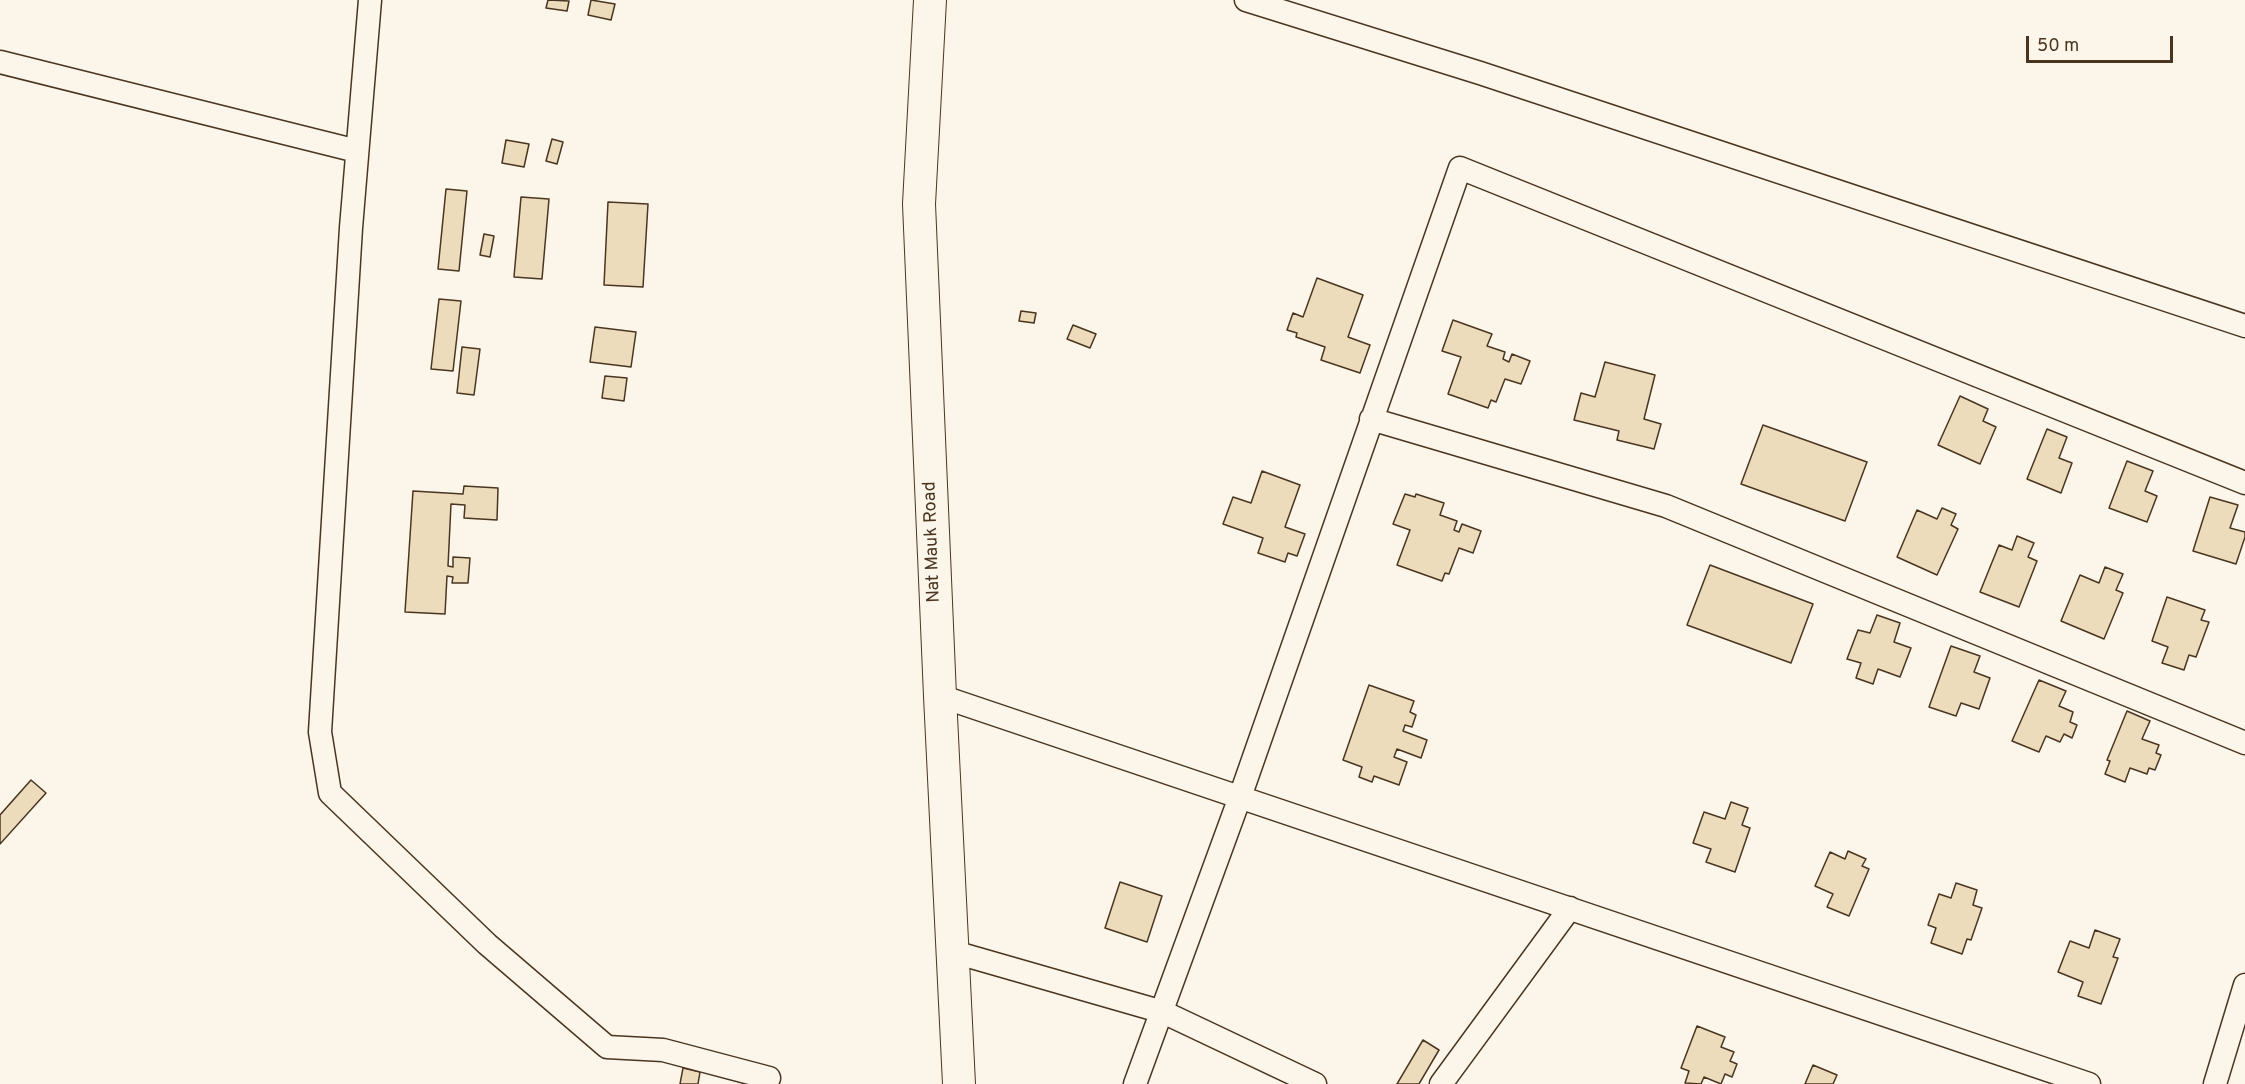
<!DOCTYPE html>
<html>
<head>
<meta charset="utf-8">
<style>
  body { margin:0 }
  #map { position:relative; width:2245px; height:1084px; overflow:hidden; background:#fbf6e9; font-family:Overpass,sans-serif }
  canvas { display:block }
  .scale { position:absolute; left:2026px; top:36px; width:147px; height:27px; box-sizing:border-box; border:3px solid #4a3520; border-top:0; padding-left:8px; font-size:18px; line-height:21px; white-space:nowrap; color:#4a3520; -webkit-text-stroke:4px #fbf6e9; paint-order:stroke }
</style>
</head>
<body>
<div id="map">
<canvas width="2245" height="1084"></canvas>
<div class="scale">50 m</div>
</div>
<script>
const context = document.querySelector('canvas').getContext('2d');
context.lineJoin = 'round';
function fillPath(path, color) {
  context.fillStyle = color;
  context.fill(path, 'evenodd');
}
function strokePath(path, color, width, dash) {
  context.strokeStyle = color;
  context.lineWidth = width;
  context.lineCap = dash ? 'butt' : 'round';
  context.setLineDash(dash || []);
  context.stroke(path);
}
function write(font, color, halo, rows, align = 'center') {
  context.font = font + ' Overpass,sans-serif';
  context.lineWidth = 4.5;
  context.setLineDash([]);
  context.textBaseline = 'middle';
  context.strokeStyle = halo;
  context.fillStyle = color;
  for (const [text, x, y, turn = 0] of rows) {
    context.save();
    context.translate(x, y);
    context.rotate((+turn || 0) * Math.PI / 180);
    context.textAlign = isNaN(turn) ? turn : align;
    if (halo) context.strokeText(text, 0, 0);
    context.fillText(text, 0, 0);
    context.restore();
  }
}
const building = new Path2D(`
  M548 0 569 1 567 11 546 8Z
  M591 0 615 4 611 20 588 15Z
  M552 139 563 142 557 164 546 161Z
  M506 140 529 144 524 167 502 163Z
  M446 189 467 191 459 271 438 269Z
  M521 197 549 199 542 279 514 277Z
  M608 202 648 204 643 287 604 285Z
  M484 234 494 236 490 257 480 255Z
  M1317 278 1363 295 1348 337 1370 345 1360 373 1321 360 1325 347 1296 337 1297 333 1287 330 1293 313 1303 317Z
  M439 299 461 301 453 371 431 369Z
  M1021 311 1036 313 1034 323 1019 321Z
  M1453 320 1492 334 1487 346 1505 352 1503 359 1509 362 1512 354 1530 361 1521 384 1505 379 1496 402 1491 400 1488 408 1448 394 1461 357 1442 351Z
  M1073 325 1096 334 1090 348 1067 339Z
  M595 327 636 332 631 367 590 362Z
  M462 347 480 349 474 395 457 393Z
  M1605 362 1655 375 1644 419 1661 424 1654 449 1617 440 1619 431 1574 420 1581 393 1595 397Z
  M605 376 627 378 624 401 602 398Z
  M1960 396 1988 409 1983 421 1996 427 1980 464 1938 445Z
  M1763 425 1867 462 1845 521 1741 484Z
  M2047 429 2067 437 2059 458 2072 463 2061 493 2027 479Z
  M2127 461 2153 471 2145 491 2157 496 2147 522 2109 508Z
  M1262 471 1300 485 1285 527 1305 534 1297 556 1288 553 1285 562 1258 553 1263 538 1223 524 1233 497 1251 503Z
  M464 486 498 488 497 520 464 518 465 505 451 504 448 566 453 567V557L470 558 468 583H452L453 577 447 576 445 614 405 612 413 491 463 494Z
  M1405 494 1415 497 1416 494 1444 503 1440 515 1457 521 1454 530 1459 532 1462 524 1481 531 1473 553 1459 548 1449 574 1445 573 1442 581 1397 565 1410 530 1393 524Z
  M2210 497 2238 505 2230 528 2245 532V537L2236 564 2193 551Z
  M1942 508 1956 514 1951 525 1958 529 1937 575 1897 557 1917 510 1937 519Z
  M2017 536 2034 543 2028 557 2037 561 2019 607 1980 592 1999 545 2012 550Z
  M1710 565 1813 604 1791 663 1687 625Z
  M2105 567 2123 574 2116 590 2123 593 2104 639 2061 621 2080 575 2099 583Z
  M2167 597 2205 610 2201 620 2209 622 2196 657 2189 655 2184 670 2162 663 2168 647 2152 641Z
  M1877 615 1900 623 1894 642 1911 648 1900 677 1878 669 1873 684 1856 678 1861 663 1847 659 1858 630 1870 633Z
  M1951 646 1980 656 1974 672 1990 678 1979 709 1961 703 1956 716 1929 707Z
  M2039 680 2066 691 2059 706 2073 712 2070 722 2077 725 2072 738 2064 734 2060 742 2046 736 2039 752 2012 741Z
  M1369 685 1414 701 1410 712 1416 715 1412 727 1405 725 1403 731 1427 740 1421 758 1397 749 1394 757 1407 762 1399 785 1374 776 1372 782 1359 777 1362 767 1343 760Z
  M2127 711 2150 721 2142 739 2159 745 2156 753 2161 755 2155 770 2149 768 2147 774 2130 768 2125 782 2105 774 2110 761 2107 760Z
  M31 780 46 793 0 844V815Z
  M1731 802 1748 808 1742 825 1750 828 1735 872 1706 862 1711 849 1693 843 1704 812 1725 819Z
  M1848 851 1866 859 1862 866 1869 869 1849 916 1827 907 1833 894 1815 886 1830 852 1845 859Z
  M1120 882 1162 896 1147 942 1105 928Z
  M1956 883 1977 890 1973 905 1982 908 1971 940 1967 939 1962 954 1931 943 1936 928 1928 925 1939 894 1951 898Z
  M2095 930 2120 939 2113 957 2118 958 2101 1004 2078 996 2083 982 2058 972 2070 941 2089 948Z
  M1697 1026 1725 1037 1721 1047 1734 1052 1730 1061 1737 1064 1732 1077 1725 1074 1721 1084 1704 1077 1701 1084 1685 1083 1689 1071 1681 1068Z
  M1423 1040 1439 1050 1419 1084H1397Z
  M1813 1065 1837 1075 1833 1084H1805Z
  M683 1068 700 1072 698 1084H680Z`);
const minor = new Path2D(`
  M370 0 351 228 320 732 330 793 487 944 607 1047 663 1050 769 1078
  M1246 0 1480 73 2245 326
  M0 62 357 151
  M1371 419 1666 506 2245 743
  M940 696 2089 1084
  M954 952 1163 1012 1315 1084
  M1135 1084 1240 797 1460 168 2245 483
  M1441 1084 1570 908
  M2215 1084 2245 985`);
const highway = new Path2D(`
  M930 0 919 204 940 696 959 1084`);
const streetNames = [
  ["Nat Mauk Road",933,542,-92]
];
fillPath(building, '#ecdcbc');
strokePath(building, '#4a3520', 1.5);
strokePath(minor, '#4a3520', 25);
strokePath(highway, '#4a3520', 34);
strokePath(minor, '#fbf6e9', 22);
strokePath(highway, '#fbf6e9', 32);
write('18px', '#4a3520', '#fbf6e9', streetNames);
</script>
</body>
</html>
